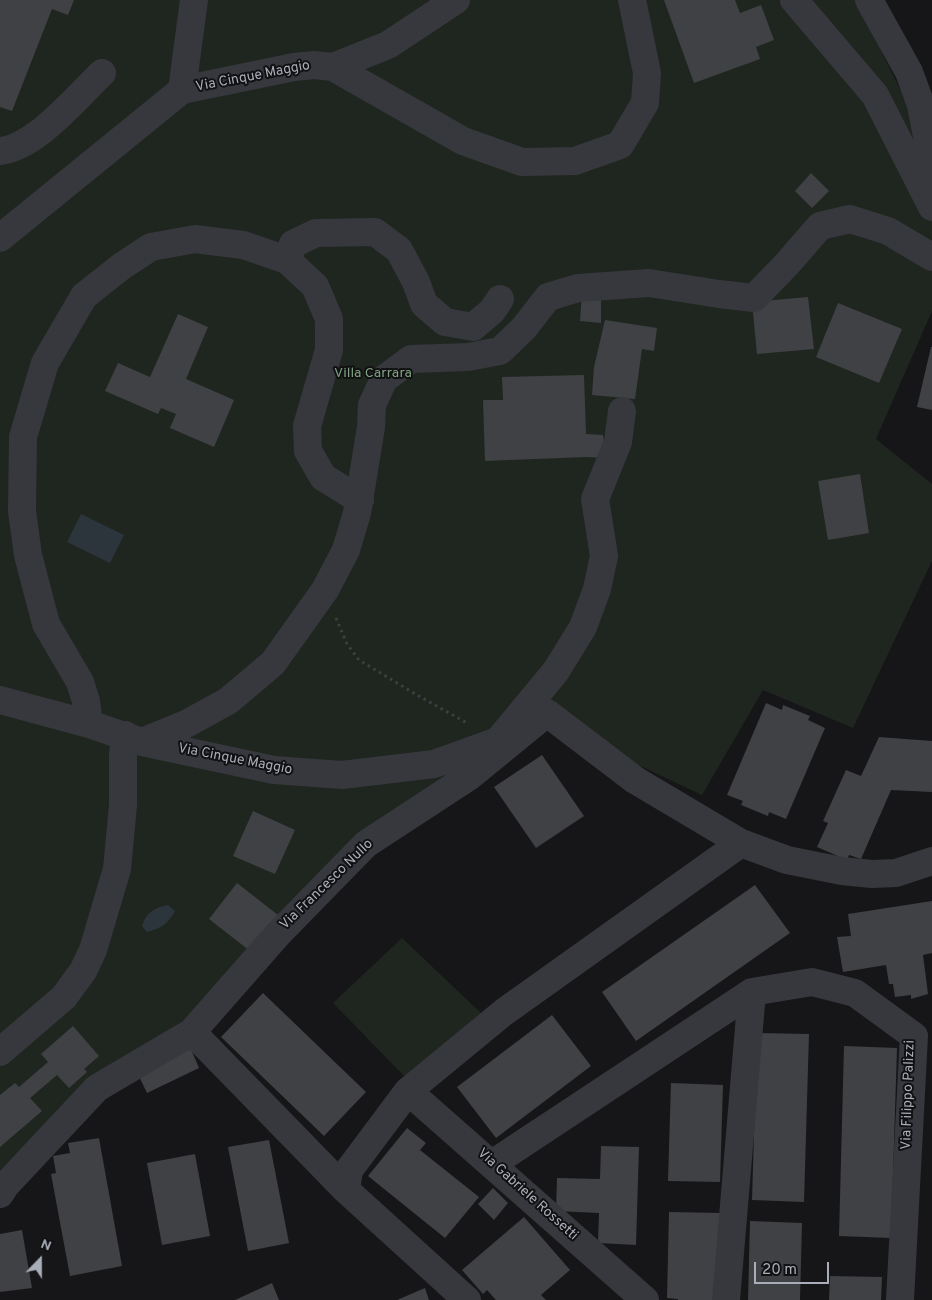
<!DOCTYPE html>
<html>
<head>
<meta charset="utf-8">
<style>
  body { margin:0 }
  #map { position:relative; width:932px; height:1300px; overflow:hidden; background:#161618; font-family:Overpass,sans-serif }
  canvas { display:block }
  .north { position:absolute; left:15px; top:1235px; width:50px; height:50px; -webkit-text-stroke:4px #111113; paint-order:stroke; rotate:22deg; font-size:14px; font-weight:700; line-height:20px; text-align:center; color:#a8adb8 }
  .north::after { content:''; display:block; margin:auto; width:18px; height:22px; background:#a8adb8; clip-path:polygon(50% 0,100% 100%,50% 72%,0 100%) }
  .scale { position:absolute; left:754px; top:1262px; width:75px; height:22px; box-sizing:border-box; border:2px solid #a8adb8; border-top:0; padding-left:6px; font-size:15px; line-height:18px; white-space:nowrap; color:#a8adb8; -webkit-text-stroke:4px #111113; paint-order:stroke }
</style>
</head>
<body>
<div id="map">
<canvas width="932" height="1300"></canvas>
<div class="north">N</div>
<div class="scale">20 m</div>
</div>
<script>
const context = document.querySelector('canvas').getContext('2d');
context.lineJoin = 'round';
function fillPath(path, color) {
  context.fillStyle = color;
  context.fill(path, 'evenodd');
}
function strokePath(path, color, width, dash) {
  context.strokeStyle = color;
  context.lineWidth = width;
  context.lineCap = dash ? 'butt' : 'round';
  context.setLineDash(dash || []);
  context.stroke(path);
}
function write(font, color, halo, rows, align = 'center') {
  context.font = font + ' Overpass,sans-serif';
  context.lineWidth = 4;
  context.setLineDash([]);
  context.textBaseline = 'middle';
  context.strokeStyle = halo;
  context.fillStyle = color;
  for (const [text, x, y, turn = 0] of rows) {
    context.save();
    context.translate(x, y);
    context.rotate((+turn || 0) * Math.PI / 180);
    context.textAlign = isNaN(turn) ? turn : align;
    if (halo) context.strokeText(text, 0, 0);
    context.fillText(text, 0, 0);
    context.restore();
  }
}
const green = new Path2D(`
  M0 0H856L909 107 932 193V311L876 439 932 484V561L853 728 763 690 702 795 632 762 554 701 478 763 190 1017 101 1071 0 1170Z
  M402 938 481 1013 406 1078 333 1003Z`);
const water = new Path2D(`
  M81 514 124 535 110 563 67 542Z
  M168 905 175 911C167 925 161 928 147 932L142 926C147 912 154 908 168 905Z`);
const building = new Path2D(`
  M0 0H74L68 15 52 9 12 111 0 107Z
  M664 0H735L740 13 761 5 774 40 756 47 760 59 694 83Z
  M811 173 829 191 812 208 795 191Z
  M582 292H601V323L580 321Z
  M808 297 814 349 757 354 752 302Z
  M838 303 902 329 879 383 816 357Z
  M178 314 208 327 186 379 234 400 214 447 170 428 176 414 161 408 158 414 105 391 118 363 150 377Z
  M605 320 657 328 654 351 642 349 635 399 592 395 594 367Z
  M931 347H932V410L917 407Z
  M584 375 586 434 603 435 606 458 586 457 485 461 483 400H503L502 377Z
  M860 474 869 533 828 540 818 481Z
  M766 703 782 710 783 705 810 716 808 720 825 728 786 819 769 812 768 816 741 805 743 801 727 795Z
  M879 737 932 741V792L891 790 861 859 849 855 847 860 817 847 828 823 823 821 846 770 861 776Z
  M542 755 584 816 536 848 494 787Z
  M253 811 295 830 275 874 233 856Z
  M237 883 278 915 250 951 209 919Z
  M755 885 790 933 636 1041 602 992Z
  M932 901V953L923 955 928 994 911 999V995L895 997 893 984H889L886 965 843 972 837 937 851 936 848 914Z
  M263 993 366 1092 324 1136 221 1037Z
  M552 1015 591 1066 496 1138 457 1087Z
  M73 1026 99 1056 84 1069 87 1072 69 1088 57 1075 30 1098 42 1111 0 1147V1095L15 1083 19 1087 48 1062 41 1054Z
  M757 1033 809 1034 804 1202 752 1200Z
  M188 1042 199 1068 147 1093 135 1068Z
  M844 1046 897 1048 891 1238 839 1236Z
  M671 1083 723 1085 720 1182 668 1181Z
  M407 1128 426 1143 420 1150 479 1197 445 1238 368 1176Z
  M99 1138 122 1266 70 1276 51 1174 56 1173 53 1156 70 1153 68 1143Z
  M269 1140 289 1243 248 1251 228 1147Z
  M601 1146 639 1147 636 1245 598 1243 599 1213 556 1211 557 1178 600 1179Z
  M195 1154 210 1236 162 1245 147 1163Z
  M493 1188 508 1203 494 1220 478 1204Z
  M669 1212 721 1213 716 1300H678V1299L667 1298Z
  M524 1217 570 1270 541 1295 546 1300H496L487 1290 483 1294 462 1270Z
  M750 1221 802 1223 800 1300H748Z
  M22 1230 32 1288 0 1292V1234Z
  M830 1276 882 1277 881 1300H829Z
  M272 1283 279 1300H235Z
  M425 1288 429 1300H397Z`);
const path = new Path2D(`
  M336 618 347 644 359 660 417 695 467 723`);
const minor = new Path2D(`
  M794 0 875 95 932 207
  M869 0 909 72 921 105 932 162
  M333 67 463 141 522 162 575 161 620 145 645 103 647 73 632 0
  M182 90 294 67 314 65 333 67 388 45 456 0
  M0 151C36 147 76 98 102 73
  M0 238 182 90 194 0
  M360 500 323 477 308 451 307 426 329 350V319L315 286 287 260 293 244 316 233 375 232 399 250 416 282 424 304 445 322 473 327 492 311 500 299
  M0 700 89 724 142 742 274 770 342 775 434 764 498 741 556 671 583 627 597 589 604 556 595 499 618 442 622 411
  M89 724 86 701 80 682 46 624 28 555 22 511 23 437 45 363 84 296 122 266 151 247 195 239 243 245 287 260
  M142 742 186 724 228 701 273 663 325 590 346 550 357 513 371 427 372 405 384 379 411 359 468 357 500 351 524 328 548 297 578 288 649 283 719 294 754 298 787 264 820 226 850 219 888 231 932 257
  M192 1032 346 1190 467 1300
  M0 1052 64 997 83 971 93 950 117 869 123 805V755L125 735
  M408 1091 645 1300
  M492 1164 752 992 812 982 855 993 914 1036 900 1300
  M346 1190 349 1170 408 1091 504 1012 741 843
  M0 1194 5 1186 97 1088 192 1032 278 934 366 844 470 776 547 713 635 780 741 843 787 860 842 871 872 874 896 873 932 861
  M726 1300 752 992`);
const streetNames = [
  ["Via Cinque Maggio",253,77,-11],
  ["Via Cinque Maggio",235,760,11],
  ["Via Francesco Nullo",327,885,-44],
  ["Via Filippo Palizzi",909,1095,-88],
  ["Via Gabriele Rossetti",527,1195,42]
];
const parkNames = [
  ["Villa Carrara",373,374]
];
fillPath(green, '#1e261f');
fillPath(water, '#2c353c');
fillPath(building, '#404145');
strokePath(path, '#3d3f44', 3, [2.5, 4]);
strokePath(minor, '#37383d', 28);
write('14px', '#a8adb8', '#111113', streetNames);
write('14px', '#7fa381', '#111113', parkNames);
</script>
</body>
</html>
